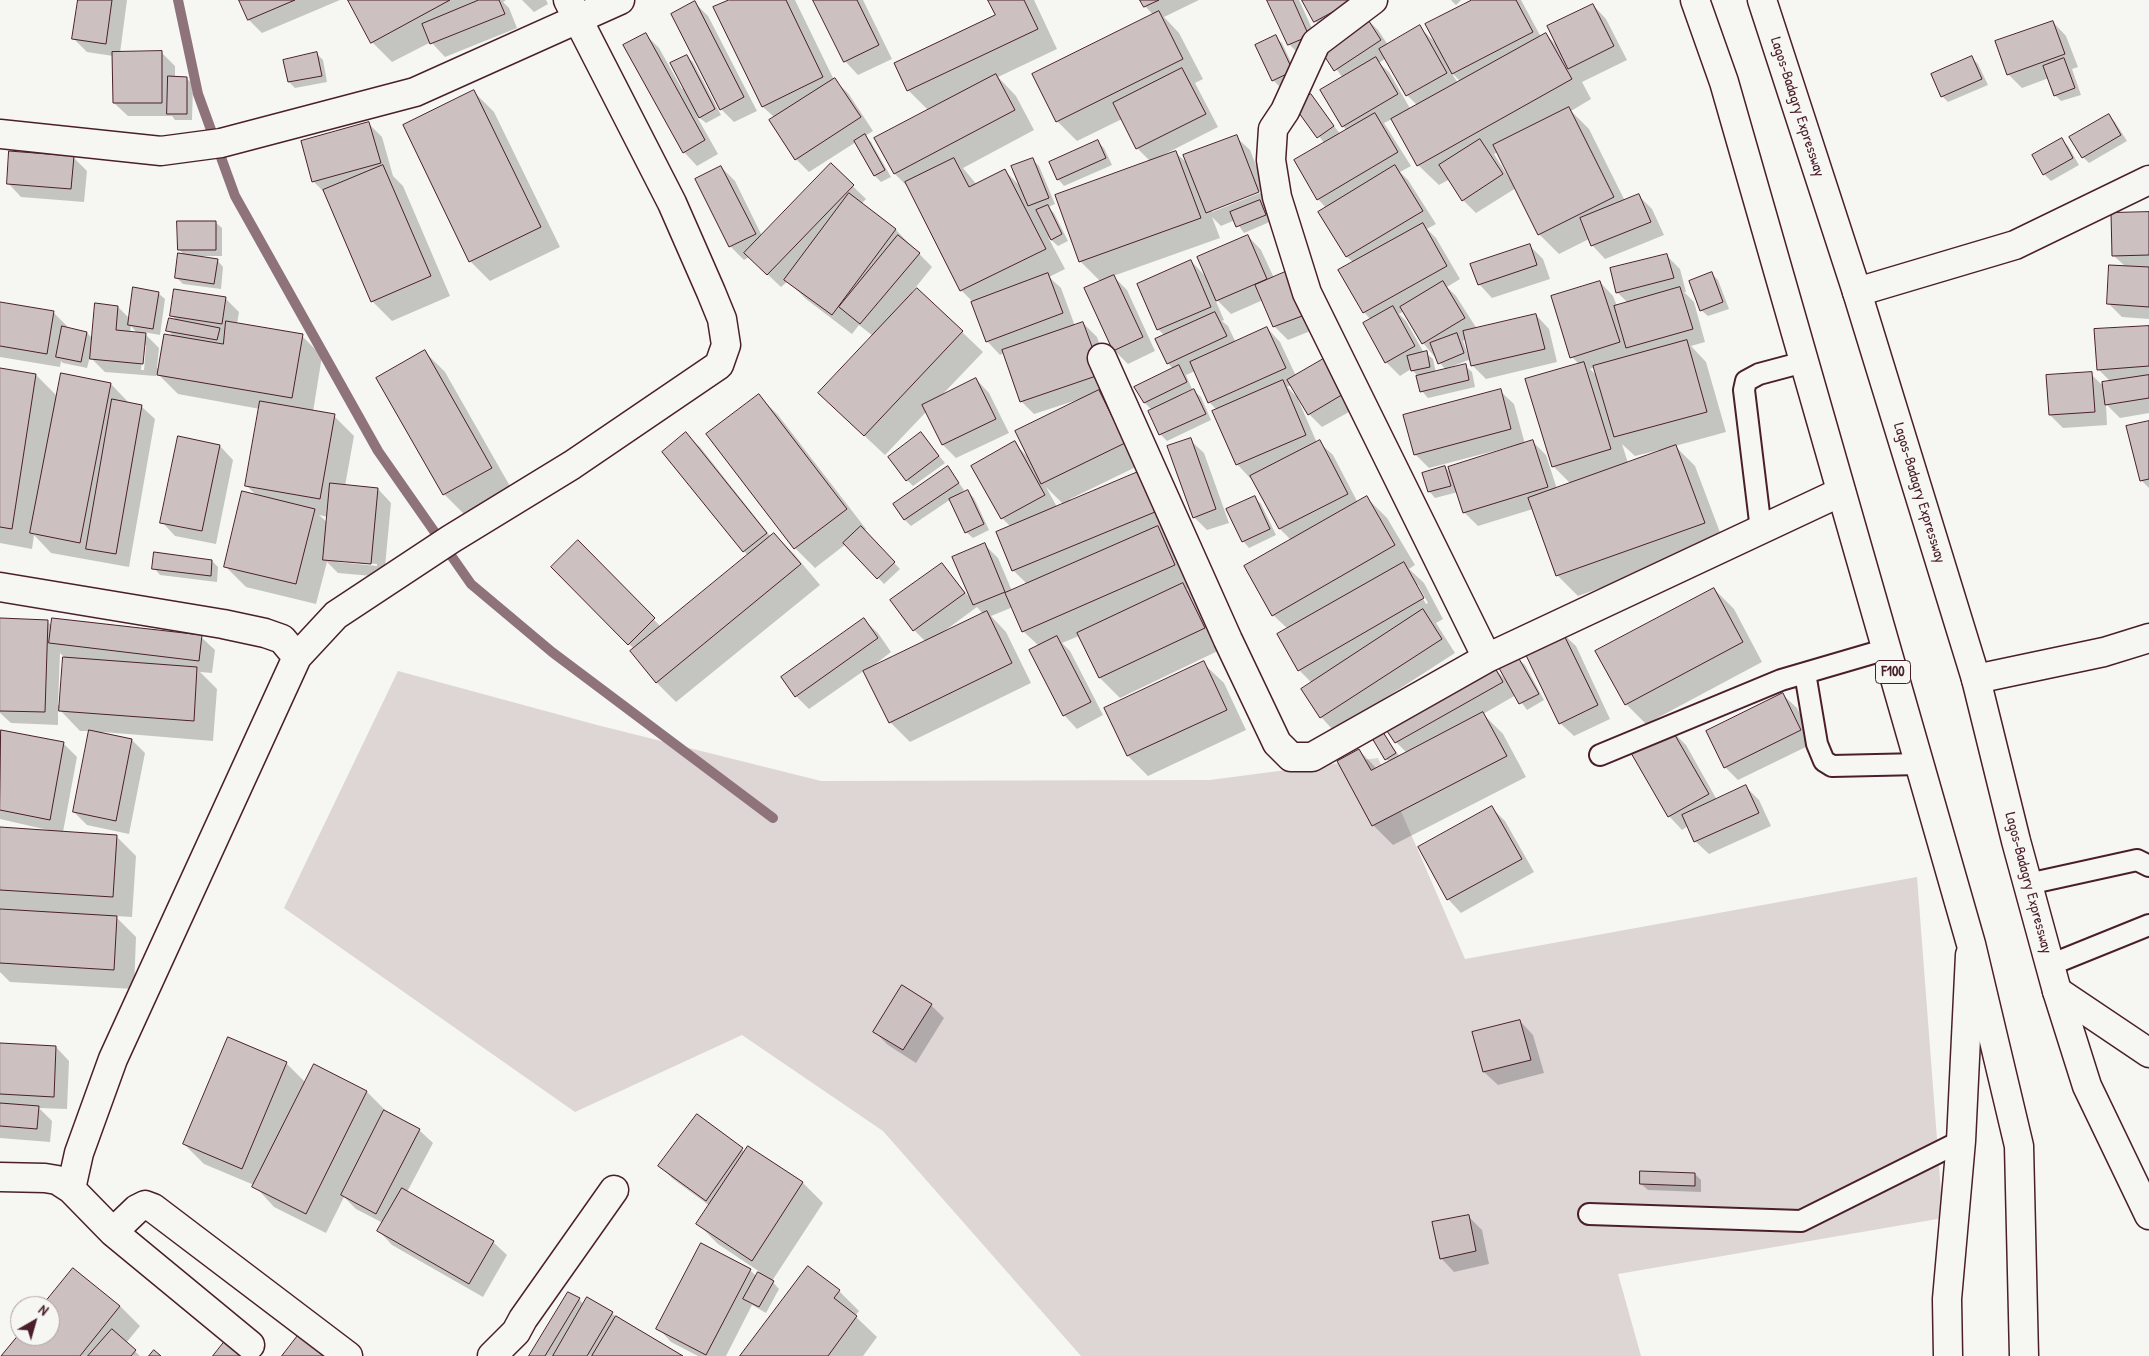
<!DOCTYPE html>
<html>
<head>
<meta charset="utf-8">
<style>
  body { margin:0 }
  #map { position:relative; width:2149px; height:1356px; overflow:hidden; background:#f6f6f2; font-family:"Patrick Hand",sans-serif }
  canvas { display:block }
  .north { position:absolute; left:10px; top:1296px; width:50px; height:50px; box-sizing:border-box; background:#f6f6f2; border:1px solid #b1a0a2; border-radius:50%; rotate:38deg; font-size:14px; font-weight:700; line-height:20px; text-align:center; color:#4a1f2b }
  .north::after { content:''; display:block; margin:auto; width:18px; height:22px; background:#4a1f2b; clip-path:polygon(50% 0,100% 100%,50% 72%,0 100%) }
</style>
</head>
<body>
<div id="map">
<canvas width="2149" height="1356"></canvas>
<div class="north">N</div>
</div>
<script>
const context = document.querySelector('canvas').getContext('2d');
context.lineJoin = 'round';
function fillPath(path, color) {
  context.fillStyle = color;
  context.fill(path, 'evenodd');
}
function strokePath(path, color, width, dash) {
  context.strokeStyle = color;
  context.lineWidth = width;
  context.lineCap = dash ? 'butt' : 'round';
  context.setLineDash(dash || []);
  context.stroke(path);
}
function write(font, color, halo, rows, align = 'center') {
  context.font = font + ' "Patrick Hand",sans-serif';
  context.lineWidth = 4;
  context.setLineDash([]);
  context.textBaseline = 'middle';
  context.strokeStyle = halo;
  context.fillStyle = color;
  for (const [text, x, y, turn = 0] of rows) {
    context.save();
    context.translate(x, y);
    context.rotate((+turn || 0) * Math.PI / 180);
    context.textAlign = isNaN(turn) ? turn : align;
    if (halo) context.strokeText(text, 0, 0);
    context.fillText(text, 0, 0);
    context.restore();
  }
}
const green = new Path2D(`
  M398 671 597 725 821 781 1210 780 1378 758 1465 959 1917 877 1943 1218 1618 1274 1641 1356H1081L883 1131 742 1035 575 1112 284 908Z`);
const shadow = new Path2D(`
  M80 0H127L120 53 161 52 175 66V77L186 78 193 84 192 120H175L172 116H128L114 103 113 56 87 52 74 39Z
  M240 0H340L262 33 249 20Z
  M349 0H506L503 2 509 8 517 28 445 57 431 42 392 62 372 42Z
  M522 0H546L548 4 534 12Z
  M732 0H795L834 80 848 93 873 131 865 136 871 142 891 177 881 182 875 176 856 142 809 172 796 159 775 118 763 107 715 8Z
  M815 0H863L892 59 858 75 845 61Z
  M989 0H1034L1057 49 998 77 1016 96 1034 130 963 168 977 185 1005 171 1021 187 1032 159 1039 166 1055 204 1048 207 1054 213 1068 241 1058 246 1048 237 1065 269 1049 277 1061 288 1075 326 1083 323 1097 337 1114 387 1100 392 1119 411 1144 463 1070 499 1071 501 1138 474 1174 532 1166 536 1178 547 1195 585 1187 589 1203 605 1224 648 1120 698 1100 678 1079 636 1062 643 1070 651 1103 715 1077 729 1064 715 1039 646 1023 631 1013 607 991 616 1006 632 1031 683 910 742 890 722 865 670 809 709 796 696 864 620 878 633 891 652 869 669 926 642 914 630 942 564 969 597 985 545 998 558 1012 591 1027 584 1013 570 997 532 1011 527 1002 518 973 466 1014 443 1028 457 1078 401 1077 400 1034 414 1021 401 1004 353 1000 355 987 341 972 301 961 290 910 189 895 174 929 111 908 90 997 16ZM1046 487 1064 505 1057 507ZM977 607 983 614 943 633V632Z
  M1142 0H1199L1164 17 1179 33 1203 79 1195 83 1218 127 1161 156 1162 158 1176 153 1189 165 1236 137 1250 150 1272 206V221L1244 233 1235 220 1221 226 1212 217 1220 238 1113 276 1127 290 1155 351 1128 364 1114 350 1101 282 1080 261 1151 162 1137 148 1122 119 1077 141 1057 121 1154 16 1145 6ZM1264 189 1265 191 1212 212V209Z
  M1269 0H1299L1320 46 1329 34 1315 21 1304 0H1388L1389 2 1364 16 1378 30 1388 45 1419 27 1437 44 1474 0H1521L1541 37 1546 34 1558 47 1593 5 1606 19 1627 60 1582 82 1591 99 1571 111 1589 129 1625 201 1639 196 1652 209 1664 235 1605 259 1592 245 1589 239 1559 254 1539 234 1516 188 1476 213 1463 200 1450 179 1439 185 1418 165 1392 119 1384 123 1411 166 1400 172 1408 180 1436 224 1427 229 1436 238 1460 279 1447 287 1456 296 1477 329 1536 315 1549 329 1557 362 1486 379 1473 366 1471 359 1448 368V370L1465 366 1472 372 1475 387 1428 398 1422 391 1419 377 1411 369 1400 376 1386 362 1371 320 1364 312 1354 263 1347 257 1319 212 1326 208 1318 199 1325 144 1296 106 1311 96 1341 135 1347 131 1343 126V78L1321 49 1303 58 1289 44ZM1386 58 1407 95 1418 106 1411 110 1389 72 1379 63ZM1452 74H1453L1461 82 1458 83ZM1498 152 1511 178H1509L1494 154ZM1404 311 1423 343 1446 370 1436 373 1433 359 1426 353H1424L1406 321 1399 314ZM1466 339 1470 354 1468 355 1463 341Z
  M1451 0H1461L1456 5Z
  M695 3 708 16 757 111 734 122 721 109Z
  M2053 22 2066 36 2078 67 2072 69 2081 95 2061 101 2055 95 2049 78 2022 88 2008 74Z
  M646 35 659 48 682 89 684 88 686 56 693 62 721 115 706 123 696 115 718 154 697 166 684 152Z
  M1275 37 1282 43 1298 77 1279 86 1273 80Z
  M317 54 323 60 327 82 295 88 289 82Z
  M1972 58 1978 64 1988 85 1948 102 1942 96Z
  M474 92 494 112 560 247 490 281 470 261Z
  M2109 115 2115 122 2127 141 2089 163 2083 157Z
  M369 124 382 137 393 176 403 186 450 296 392 321 372 301 326 194 313 181Z
  M2062 140 2068 146 2079 165 2051 181 2044 174 2033 156Z
  M1098 142 1104 148 1112 165 1064 186 1058 179Z
  M73 157 87 171 84 202 21 197 8 183Z
  M831 165 866 199 861 204 896 230 932 267 912 292 913 293 917 289 983 352 941 396 976 379 989 393 1009 433 956 458 943 445 926 412 885 455 840 413 873 336 859 325 852 334 806 299 788 281 781 287 749 257 744 260 730 246 721 167 735 181 762 236Z
  M2149 213V319L2122 317 2109 304 2126 267 2113 255Z
  M215 222 222 228V256H197V257L217 260 223 267 221 289 183 284 177 278 185 256 179 249Z
  M1248 236 1261 250 1274 278 1323 326 1288 340 1274 326 1263 300 1231 314 1214 297 1224 320 1222 321 1228 326 1236 343 1267 328 1280 342 1296 376 1324 360 1358 407 1322 427 1309 414 1298 396 1297 397 1317 443 1319 442 1333 455 1358 503 1367 498 1387 518 1415 565 1409 569 1424 583 1443 619 1436 623 1455 653 1334 731 1321 717 1312 683 1299 670 1288 629 1273 615 1292 541 1280 529 1252 477 1250 478 1237 464 1217 410 1210 403 1195 371 1186 375 1192 389 1180 395 1181 397 1194 391 1201 397 1211 420 1167 441 1160 434 1152 410 1145 403 1173 369 1168 363 1165 336 1158 329 1191 261 1207 278ZM1291 385 1297 397 1287 387ZM1415 585H1418L1428 603 1426 604Z
  M1530 246 1543 259 1550 279 1492 298 1479 284Z
  M1667 256 1680 269 1686 292H1684L1694 302 1705 342 1691 346 1706 362 1726 432 1675 446 1695 466 1724 543 1578 596 1558 576 1533 509 1478 526 1464 512 1458 492 1435 498 1429 491 1445 467 1452 475 1514 448 1513 446 1429 468 1415 454 1500 391 1514 404 1525 444 1533 442 1546 455 1557 489 1571 484 1553 466 1579 364 1572 357 1600 282 1613 296 1617 306 1628 303 1617 292ZM1595 367 1598 377 1590 369ZM1622 444 1635 456 1659 450 1660 452 1628 463Z
  M1712 274 1718 280 1729 309 1708 316 1701 310Z
  M158 293 165 299 160 335 143 332 159 348 157 368 159 369 174 337 168 330 177 321 172 315 225 298 239 312 237 324 302 336 322 356 313 412 334 416 354 436 345 486 378 489 391 503 384 577 338 573 327 562 316 604 246 587 226 567 257 496 246 485 260 409 178 394 157 373 156 376 105 372 90 357 87 368 63 363 61 361 60 367 0 357V304L53 312 67 326 66 329 87 333 93 339 118 307 130 319ZM131 326 138 334 130 333ZM143 345H146L144 370H141ZM319 515 328 517V523ZM337 560 377 564V566L337 562Z
  M2149 327V413L2120 418 2106 404 2107 425 2063 428 2050 415 2091 374 2101 384 2111 382 2098 369Z
  M425 352 445 372 511 488 464 514 444 494Z
  M0 369 36 375 58 397 111 384 130 404 141 406 155 419 129 567 51 553 34 535 32 549 0 543Z
  M758 395 778 415 866 529 864 531 900 569 884 584 846 544 815 568 795 548Z
  M2149 422V488L2141 480Z
  M686 434 700 447 771 537 774 534 794 554 820 585 676 702 656 682 634 649 552 567 578 542 661 627 748 556 744 551Z
  M921 434 945 463 913 486 907 480Z
  M1190 440 1204 453 1229 523 1207 530 1194 517Z
  M220 446 233 460 216 544 175 536 162 522Z
  M948 468 964 490 957 497 968 492 974 498 989 530 973 538 966 532 951 499 911 526 905 520 895 504Z
  M1255 498 1261 504 1276 535 1249 548 1243 541Z
  M212 561 218 567 217 582 160 575 154 568Z
  M1714 589 1734 609 1762 662 1646 724 1626 704Z
  M47 621 52 626 201 637 215 650 212 673 200 672 217 689 213 741 103 732 102 734 132 740 145 753 129 834 87 825 74 812 90 731H80L58 708V725L11 723 0 713V628ZM60 653 64 657 61 705H58Z
  M1562 633 1576 646 1610 719 1574 736 1560 723Z
  M1518 659 1525 665 1544 700 1527 710 1516 695 1483 714 1503 734 1526 777 1393 845 1373 825 1359 750 1377 769 1390 762 1386 759 1383 733 1400 757 1407 753 1396 742 1494 668 1507 681Z
  M1203 663 1224 683 1246 730 1148 776 1128 756 1106 708Z
  M1783 695 1797 708 1814 743 1738 780 1725 767Z
  M1672 731 1686 745 1717 800 1746 787 1759 800 1771 826 1709 854 1695 841 1688 826 1682 830 1669 816Z
  M2 732 63 743 77 757 63 832 116 836 136 856 132 917 115 916 136 937 134 989 10 982 0 972V828L48 831V830L0 819V743Z
  M1492 808 1505 821 1534 872 1461 913 1448 899Z
  M931 1005 944 1018 916 1063 888 1045 875 1032Z
  M1520 1021 1533 1035 1544 1073 1498 1085 1484 1072Z
  M0 1044 56 1047 69 1061 67 1109 39 1108 52 1121 50 1142 0 1138Z
  M286 1063 306 1083 315 1066 367 1092 387 1112 419 1130 433 1143 407 1192 493 1242 507 1255 483 1297 392 1245 379 1231 383 1223 356 1209 344 1197 326 1233 274 1207 254 1185 204 1164 184 1144Z
  M697 1116 745 1152 748 1148 803 1183 823 1203 772 1281 779 1289 766 1313 752 1305 726 1356H698L671 1342 658 1328 750 1270 757 1277 760 1272 718 1244 698 1224 710 1206 673 1179 660 1166Z
  M1695 1174 1701 1180V1192L1648 1190 1641 1184Z
  M1469 1217 1482 1230 1489 1264 1454 1272 1441 1258Z
  M73 1269 120 1306 140 1326 126 1343 140 1356H3L20 1335 50 1336V1306H43Z
  M839 1291 859 1311 855 1316 877 1337 863 1356H742Z
  M579 1299 584 1305 612 1313 617 1318 681 1356H530Z`);
const stream = new Path2D(`
  M178 0 198 94 235 196 378 451 471 584 552 652 773 818`);
const building = new Path2D(`
  M78 0H112L106 44 72 39Z
  M239 0H295L248 20Z
  M348 0H450L371 43Z
  M479 0H499L505 14 430 44 422 24Z
  M729 0H786L823 77 762 107 713 7Z
  M813 0H857L879 45 844 62Z
  M988 0H1024L1038 29 907 91 894 63 995 15Z
  M1140 0H1159L1144 7Z
  M1267 0H1293L1309 36 1288 45Z
  M1302 0H1355L1314 22Z
  M1472 0H1516L1533 32 1452 74 1425 24Z
  M695 1 744 97 720 110 671 14Z
  M1593 4 1614 46 1568 69 1547 26Z
  M1159 11 1183 59 1056 122 1032 74Z
  M1365 15 1381 40 1334 71 1318 46Z
  M2053 21 2065 54 2007 75 1995 41Z
  M1420 25 1447 73 1406 96 1379 49Z
  M646 33 705 140 683 153 623 45Z
  M1546 33 1572 79 1417 166 1391 119Z
  M1276 35 1293 71 1272 81 1255 45Z
  M162 51V103H113L112 52Z
  M317 52 322 76 288 82 283 60Z
  M687 55 715 109 699 118 670 63Z
  M1972 56 1982 79 1941 97 1931 74Z
  M1376 57 1398 94 1342 127 1320 90Z
  M2064 58 2075 88 2054 96 2043 66Z
  M1182 68 1206 114 1136 149 1113 103Z
  M996 74 1015 110 894 174 874 138Z
  M168 76 187 77V114H167Z
  M835 78 861 117 795 160 769 120Z
  M474 90 541 227 469 262 403 125Z
  M1311 94 1334 126 1317 138 1294 106Z
  M1569 107 1614 197 1538 235 1493 145Z
  M1375 113 1398 152 1317 200 1294 160Z
  M2109 114 2121 135 2082 158 2069 137Z
  M369 122 381 163 312 182 301 141Z
  M865 134 885 170 874 176 854 141Z
  M1237 135 1259 192 1206 213 1183 155Z
  M2062 138 2073 158 2043 175 2032 155Z
  M1480 139 1503 174 1462 201 1439 165Z
  M1098 140 1106 158 1057 180 1049 162Z
  M9 151 74 156 71 189 7 184Z
  M1176 151 1201 218 1079 262 1055 195Z
  M954 158 969 187 1005 169 1046 249 960 291 905 182Z
  M1033 158 1049 198 1028 206 1011 166Z
  M831 163 854 185 767 275 744 253Z
  M383 165 431 276 371 302 323 190Z
  M1395 165 1423 211 1346 257 1318 212Z
  M721 166 756 234 729 247 695 179Z
  M849 193 896 229 832 315 784 280Z
  M1639 194 1651 222 1591 246 1580 218Z
  M1260 200 1266 215 1236 227 1230 212Z
  M1048 205 1062 234 1051 240 1036 210Z
  M2149 212V255L2112 256 2111 213Z
  M177 221H216V250H178Z
  M1423 223 1447 266 1363 313 1338 270Z
  M898 235 920 253 860 324 839 307Z
  M1248 235 1267 279 1216 301 1197 257Z
  M1530 244 1537 265 1478 285 1470 264Z
  M178 253 218 259 214 284 175 278Z
  M1667 254 1674 278 1616 293 1610 268Z
  M1191 260 1211 307 1157 330 1137 284Z
  M2109 265 2149 267V307L2107 304Z
  M1292 269 1310 313 1273 327 1255 285Z
  M1712 272 1723 302 1700 311 1689 281Z
  M1048 273 1063 313 986 342 971 302Z
  M1114 275 1143 337 1113 351 1084 288Z
  M1443 281 1465 318 1422 344 1400 307Z
  M1600 281 1620 342 1570 358 1551 296Z
  M133 287 159 292 153 329 128 325Z
  M1680 287 1693 329 1626 348 1614 306Z
  M917 288 963 331 864 436 818 393Z
  M174 289 226 297 222 324 170 316Z
  M0 302 54 311 47 354 0 346Z
  M95 303 118 306 116 330 146 333 143 364 90 359Z
  M1393 306 1415 346 1385 363 1363 323Z
  M1215 312 1227 336 1167 364 1155 339Z
  M1536 314 1545 349 1471 366 1463 331Z
  M169 318 220 328 217 340 166 331Z
  M226 321 303 334 292 398 157 375 164 334 223 344Z
  M1083 322 1102 374 1020 402 1002 350Z
  M62 326 87 332 81 362 56 357Z
  M2149 326V366L2097 370 2094 329Z
  M1267 327 1286 368 1208 403 1190 362Z
  M1457 333 1464 353 1438 364 1430 343Z
  M1687 340 1707 412 1614 437 1593 366Z
  M425 350 492 468 443 495 376 378Z
  M1427 351 1430 367 1411 371 1407 356Z
  M1325 358 1345 393 1308 415 1287 380Z
  M1584 362 1611 449 1552 467 1525 379Z
  M1466 364 1469 380 1420 392 1416 376Z
  M1179 365 1187 382 1144 403 1134 387Z
  M0 368 36 374 12 529 0 527Z
  M2092 372 2095 412 2049 415 2046 375Z
  M61 373 111 383 80 543 30 533Z
  M2149 375V398L2105 405 2102 382Z
  M976 378 996 419 942 445 922 405Z
  M1283 380 1306 435 1236 465 1212 411Z
  M1194 389 1206 414 1159 435 1148 411Z
  M1501 389 1511 429 1414 455 1403 415Z
  M1099 390 1125 443 1041 484 1015 431Z
  M759 394 847 509 794 549 706 434Z
  M112 399 142 405 116 554 86 549Z
  M260 401 335 414 320 499 245 486Z
  M2149 421V479L2140 481 2126 426Z
  M686 432 767 533 743 552 662 452Z
  M921 432 939 456 906 481 888 457Z
  M178 436 220 445 202 531 160 523Z
  M1191 438 1216 509 1193 518 1167 446Z
  M1320 440 1348 494 1279 529 1250 476Z
  M1533 440 1548 487 1463 513 1448 467Z
  M1015 441 1045 495 1001 519 971 466Z
  M1676 445 1705 523 1556 576 1528 498Z
  M948 466 959 483 904 520 893 504Z
  M1445 466 1451 486 1428 492 1422 473Z
  M1138 472 1155 512 1012 571 996 532Z
  M330 483 378 488 371 564 323 560Z
  M968 490 984 524 965 533 949 499Z
  M242 491 315 509 296 584 224 567Z
  M1255 496 1270 529 1242 542 1226 509Z
  M1367 496 1395 545 1272 616 1244 566Z
  M861 526 895 562 877 579 843 543Z
  M1158 526 1175 565 1022 632 1005 593Z
  M774 533 801 564 656 683 630 651Z
  M578 540 655 618 628 645 551 567Z
  M985 543 1005 592 973 605 952 557Z
  M154 552 212 560 211 576 152 569Z
  M1404 562 1424 598 1298 671 1277 634Z
  M942 563 965 593 913 631 890 600Z
  M1183 583 1205 628 1099 678 1077 633Z
  M1714 588 1743 642 1625 705 1595 651Z
  M1423 609 1442 639 1320 718 1301 689Z
  M987 611 1012 663 889 723 863 671Z
  M0 618 48 620 45 712 0 711Z
  M52 618 202 635 199 661 49 643Z
  M864 618 878 638 795 697 781 677Z
  M1562 631 1598 705 1559 724 1523 649Z
  M1057 636 1091 702 1063 716 1029 650Z
  M63 657 197 667 194 721 59 711Z
  M1518 657 1539 694 1519 704 1499 668Z
  M1204 661 1227 710 1127 756 1104 708Z
  M1494 666 1503 682 1395 743 1385 728Z
  M1783 693 1801 730 1724 768 1706 731Z
  M1483 712 1507 756 1372 826 1337 761 1359 749 1371 770Z
  M1 730 64 742 50 820 0 810Z
  M89 730 132 739 116 821 73 812Z
  M1672 730 1709 794 1668 817 1631 753Z
  M1383 732 1396 753 1385 760 1372 738Z
  M1746 785 1759 813 1694 842 1682 815Z
  M1492 806 1522 859 1447 900 1418 847Z
  M0 827 117 835 113 897 0 890Z
  M0 909 117 916 114 970 0 963Z
  M902 985 932 1004 903 1050 873 1032Z
  M1520 1020 1531 1060 1483 1072 1472 1032Z
  M228 1037 287 1062 242 1169 183 1144Z
  M0 1043 56 1046 54 1097 0 1094Z
  M314 1064 367 1091 306 1214 252 1187Z
  M0 1103 39 1106 37 1129 0 1126Z
  M384 1110 420 1129 376 1214 341 1195Z
  M697 1114 743 1148 706 1201 658 1166Z
  M748 1146 803 1182 752 1261 696 1224Z
  M1640 1171 1695 1173V1186L1640 1184Z
  M402 1188 494 1241 469 1284 377 1231Z
  M1469 1215 1476 1251 1440 1259 1432 1222Z
  M701 1243 751 1269 706 1355 656 1329Z
  M808 1266 840 1290 834 1298 857 1316 828 1356H740Z
  M73 1268 120 1306 80 1356H1L20 1333V1336H50V1306H42Z
  M758 1272 774 1281 759 1307 743 1299Z
  M568 1292 580 1298 545 1356H529Z
  M587 1297 613 1312 587 1356H553Z
  M616 1316 683 1356H592Z
  M112 1329 136 1350 131 1356H88Z
  M303 1329 337 1356H282Z
  M225 1341 243 1356H213Z
  M154 1350 161 1356H149Z`);
const service = new Path2D(`
  M1761 530 1744 390 1746 381 1759 374 1804 362
  M1805 673 1817 744 1824 761 1832 766 1920 764
  M1600 755 1781 680 1887 649
  M2028 884 2137 860 2149 866
  M2050 965 2149 925
  M1589 1214 1801 1221 1961 1141`);
const minor = new Path2D(`
  M1373 0 1316 43 1285 111 1273 129 1271 160 1277 197 1307 293 1487 658
  M0 134 161 151 221 143 415 92 620 0
  M1857 292 2015 245 2149 180
  M1102 358 1228 640 1277 743 1291 757H1312L1487 658 1841 492
  M0 587 223 624 265 633 282 639 297 657
  M1976 679 2104 652 2149 638
  M0 1177 45 1178 57 1180 71 1189 113 1232 250 1345
  M71 1189 79 1153 113 1059 297 657 336 615 451 539 572 465 719 365 726 345 722 319 711 292 672 203 568 0
  M113 1232 137 1209 145 1205 153 1208 348 1356
  M492 1356 516 1332 523 1319 614 1190`);
const primary = new Path2D(`
  M2057 991 2149 1053
  M1948 1356 1947 1299 1961 1141 1970 955`);
const trunk = new Path2D(`
  M1695 0 1724 82 1971 944 2019 1146 2024 1356
  M1762 0 1857 292 1976 679 2016 841 2057 991 2087 1086 2149 1215`);
const shields = [
  [1893,672,35]
];
const shieldNames = [
  ["F100",1893,672]
];
const streetNames = [
  ["Lagos-Badagry Expressway",1797,107,72],
  ["Lagos-Badagry Expressway",1919,493,73],
  ["Lagos-Badagry Expressway",2028,883,75]
];
fillPath(green, '#ddd6d5');
fillPath(shadow, '#0003');
strokePath(stream, '#8e747a', 10);
fillPath(building, '#ccc1c0');
strokePath(building, '#4a1f2b', 1);
strokePath(service, '#4a1f2b', 24);
strokePath(minor, '#4a1f2b', 31);
strokePath(primary, '#4a1f2b', 31);
strokePath(trunk, '#4a1f2b', 31);
strokePath(service, '#f6f6f2', 20);
strokePath(minor, '#f6f6f2', 28);
strokePath(primary, '#f6f6f2', 28);
strokePath(trunk, '#f6f6f2', 28);
for (const [x, y, w] of shields) {
  const box = new Path2D();
  box.roundRect(x - w / 2, y - 11.5, w, 23, 4);
  context.fillStyle = '#f6f6f2';
  context.fill(box);
  strokePath(box, '#4a1f2b', 1);
}
write('bold 14px', '#4a1f2b', null, shieldNames);
write('15px', '#4a1f2b', '#f6f6f2', streetNames);
</script>
</body>
</html>
